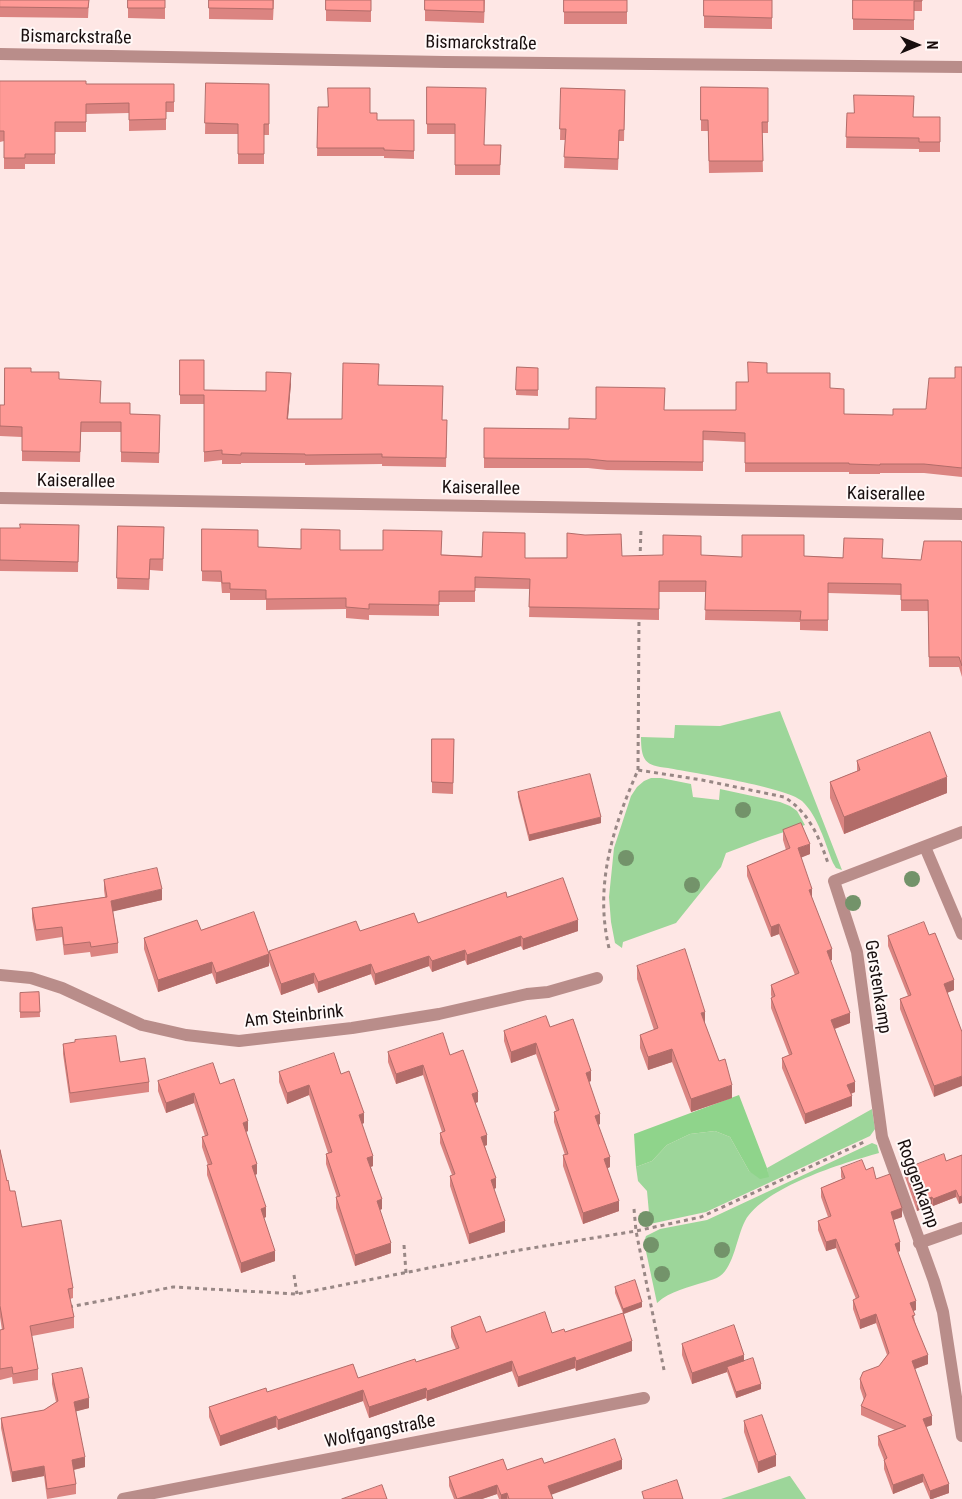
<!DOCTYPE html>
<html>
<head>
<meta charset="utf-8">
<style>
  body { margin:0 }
  #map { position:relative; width:962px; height:1499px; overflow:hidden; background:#fee7e5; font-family:"Roboto Condensed",sans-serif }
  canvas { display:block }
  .north { position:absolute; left:892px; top:20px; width:50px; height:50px; -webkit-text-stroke:4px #fff9f8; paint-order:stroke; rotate:90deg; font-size:14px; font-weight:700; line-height:20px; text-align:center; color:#180e0e }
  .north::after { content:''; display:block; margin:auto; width:18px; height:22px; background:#180e0e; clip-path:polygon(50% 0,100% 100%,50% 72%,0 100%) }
</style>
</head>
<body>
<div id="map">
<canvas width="962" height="1499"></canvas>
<div class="north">N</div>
</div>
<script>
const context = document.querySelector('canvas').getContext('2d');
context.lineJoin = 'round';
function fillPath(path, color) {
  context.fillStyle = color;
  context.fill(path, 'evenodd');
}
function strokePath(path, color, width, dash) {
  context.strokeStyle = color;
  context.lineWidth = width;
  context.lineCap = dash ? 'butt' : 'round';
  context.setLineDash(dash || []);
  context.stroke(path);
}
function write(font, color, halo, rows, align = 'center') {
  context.font = font + ' "Roboto Condensed",sans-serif';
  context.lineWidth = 4;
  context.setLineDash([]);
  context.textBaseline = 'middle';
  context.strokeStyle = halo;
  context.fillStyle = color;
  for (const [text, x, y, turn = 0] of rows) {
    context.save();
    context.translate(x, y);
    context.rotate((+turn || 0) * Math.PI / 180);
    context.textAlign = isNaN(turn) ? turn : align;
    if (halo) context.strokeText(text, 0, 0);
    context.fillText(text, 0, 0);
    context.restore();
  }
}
const green = new Path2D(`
  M780 711 842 870 836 868 833 863C825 843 818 816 802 801 786 787 694 773 668 768 645 766 641 760 641 737L674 738 675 725 720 726Z
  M651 778H661L691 784 693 797 719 800 720 789 780 802 790 806 797 811 805 825 763 839 726 853 721 867 676 923 623 942 622 948 615 943 611 922 609 897 614 848 631 796 637 787 644 781Z
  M872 1109 875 1129 870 1136 706 1212 650 1224 647 1191 638 1181 636 1167 652 1161 667 1145 690 1134 715 1131 730 1137 749 1171 768 1177 767 1168Z
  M872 1143 877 1145 879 1153C843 1163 764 1187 745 1221 737 1236 734 1266 720 1276 716 1279 710 1280 705 1282 689 1287 670 1291 657 1303L644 1242 646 1236 660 1229 707 1220Z
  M790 1476 806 1499H721L789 1476Z`);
const forest = new Path2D(`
  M739 1095 767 1168 769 1177 760 1179 749 1171 730 1137 715 1131 690 1134 667 1145 652 1161 636 1167 634 1134Z`);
const path = new Path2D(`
  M640 559 641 528
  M638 770 639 616
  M609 948C594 885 613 827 638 770L702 780 784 797C809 812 819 837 828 863
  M634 1209 636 1231 664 1370
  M404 1245 406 1273
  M294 1275 297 1294
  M69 1307 173 1287 297 1294 520 1250 636 1231 701 1217 864 1142`);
const minor = new Path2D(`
  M0 54 445 62 962 67
  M0 498 962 514
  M962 832 834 881 857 952 882 1137 934 1281 943 1312 962 1436
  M925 847 962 934
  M0 975 31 978 62 988 142 1025 186 1035 239 1041 352 1028 439 1014 527 994 548 992 597 978
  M919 1243 962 1228
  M123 1499 644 1398`);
const trees = [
  [743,810],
  [626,858],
  [912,879],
  [692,885],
  [853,903],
  [646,1219],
  [651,1245],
  [722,1250],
  [662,1274]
];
const wall = new Path2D(`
  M0 0H89L88 18 0 17Z
  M128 0H165V19L128 18Z
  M209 0H274L273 20 209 19Z
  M326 0H371V22L326 21Z
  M425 0H485L484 23 425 21Z
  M564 0H627V24H564Z
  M704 0H772V29L704 28Z
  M853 0H922V11H914V30H853Z
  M0 81 86 84H174V112H166V130L129 131V113L86 114V132H55V164H25V169H4V141L0 142Z
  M206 83 269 84V135H264V164H238V134H205Z
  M427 87 485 145H501L500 175H455V134H427Z
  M701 87 768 88V133H762L763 172 709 173 708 131H701Z
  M561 88 625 90 624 141H619L618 170 564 168 565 140H560Z
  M318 107 370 113 377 120H414V159L384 158V156H317Z
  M847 113 913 117H940V152H919V149L846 148Z
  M180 360 204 390 266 391 291 383 288 419H342L378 385 442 420H447L446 467 382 466V464L305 465V463H241V464H222V460L204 462V404H180Z
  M517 367 538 368V396L516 395Z
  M962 367V477L924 473H880V474H849V472H745V442L703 440V471L607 470 588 468H484V428L569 429 596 419 665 410H736L748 382 767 373 830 388 844 414 893 415 926 409 955 378Z
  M31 372 59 379 101 403 130 414 160 415 159 463 121 462V432H81L80 462 22 461V437L0 436V405H4Z
  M79 525 78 572 0 571V528H20Z
  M118 526 164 527 163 571 150 570 149 590 117 589Z
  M202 529 258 547 525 558 701 556 742 557 804 556 921 560 962 542V677L959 667H929L928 611H901V595L828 593V631L800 630V622L705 620 706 592H659V620L529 617 530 589 475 588V602H439V616L369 615V620L346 618V609L266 610V600H230V593H222L221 582 202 581Z
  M432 739H454L453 794 432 793Z
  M857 761 947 793 844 834 830 798V782L857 771Z
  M518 792 601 823 529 841 518 797Z
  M783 830 810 854 801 857 812 898 832 960H830L850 1023 835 1029 855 1092 851 1094 852 1106 805 1124 782 1068V1058L789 1055 771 1008V998H772L771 995V985L795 975 779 934 771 937 747 876V866L786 850 783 840Z
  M104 880 162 900 113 911 118 943V953L91 957 90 952 64 955 62 937 36 941 32 918V908L105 897 104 890Z
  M507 897 578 931 523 950 521 946 467 965 465 960 432 972 429 966 375 985 371 974 318 993 314 983 281 995 269 962V966L216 984 212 973 158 992 144 949V938L201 930 269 954V951L360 931 418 923Z
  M929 935 954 990 947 993 934 1097 900 1009V999L908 996 888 946V936Z
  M637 966 705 1024 732 1098 691 1112 672 1062 648 1070 640 1048V1035L654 1030 637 979Z
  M39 992 40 1017 20 1018V993Z
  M550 1027 591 1081 589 1082 600 1124 598 1125 610 1167 607 1168 619 1211 583 1224 563 1166V1155H565L554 1122V1112L556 1111 536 1054 511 1063 504 1041V1031Z
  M63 1044 120 1062 149 1082V1092L70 1103 63 1054Z
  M388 1052 450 1055 478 1102 475 1103 487 1145 485 1146 496 1188 494 1189 505 1232 469 1244 450 1186V1176L452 1175 440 1143V1133L442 1132 423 1075 396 1084 388 1062Z
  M279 1072 341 1074 364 1123 362 1124 373 1166 371 1167 382 1209 380 1210 391 1253 355 1266 336 1208V1197H337L326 1164V1154L328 1153 309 1095 287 1104 279 1082Z
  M158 1081 220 1084 248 1131 246 1132 257 1174 255 1175 266 1217 264 1218 275 1261 241 1273 207 1175V1165H208L202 1147V1137L205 1136 194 1103 166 1113 158 1091Z
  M0 1150 7 1181 22 1227 73 1288V1298L70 1299 74 1317V1328L32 1336 38 1369V1380L13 1384 12 1377 0 1380V1330H2L0 1317Z
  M962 1155 959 1204 956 1197 933 1206 932 1205 917 1211 905 1177V1169L946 1161Z
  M841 1168 866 1170 876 1179 902 1217 893 1220 900 1251 898 1252 916 1310 913 1311 915 1322 928 1364 915 1369 932 1425 926 1427 949 1493 932 1499H930L923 1482 893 1494 884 1469V1460L878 1445V1436L895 1430 861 1415V1406L864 1400 860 1388V1379L879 1366 887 1355 876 1323 860 1329 853 1309V1300L856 1299 836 1248 826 1251 818 1230V1221L828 1217 821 1197V1188L842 1179 841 1177Z
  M615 1287 642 1307 624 1314 632 1351 576 1371 575 1368 518 1387 512 1371 427 1401 426 1398 369 1418 363 1401 278 1430 276 1427 220 1446 209 1417V1407L267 1392 358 1378 416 1362 456 1349 451 1337V1327L486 1332 552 1333 565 1332 623 1313 615 1293Z
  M682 1344 744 1361 761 1389 736 1398 727 1372 692 1384 682 1355Z
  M52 1374 89 1408 76 1411 85 1467 74 1470 76 1484V1494L47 1499 44 1476 12 1482 1 1428V1418L44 1410 56 1402 52 1384Z
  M744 1421 776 1466 758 1473 744 1432Z
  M544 1463 622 1469 551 1494 553 1499H499L497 1494 482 1499H454L449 1486V1477L507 1470Z`);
const shadedWall = new Path2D(`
  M291 373V383L287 428V419Z
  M947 777V793L844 834V817Z
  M601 817V823L529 841V835Z
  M810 844V854L798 859V848Z
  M162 889V900L111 912V901Z
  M812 889V900L809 890Z
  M578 920V931L523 950V939Z
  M779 924V934L771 937V927Z
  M521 936V946L467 965V955Z
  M832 949V960L827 962V951Z
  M465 950V960L432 972V961Z
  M269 954V966L216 984V973Z
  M429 956V966L375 985V974Z
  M212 962V973L158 992V980Z
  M371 964V974L318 993V982Z
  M314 973V983L281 995V984Z
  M954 980V990L944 994V984Z
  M705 1012V1025L701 1013Z
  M850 1013V1023L831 1030V1020Z
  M536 1043V1054L511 1063V1052Z
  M672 1049V1062L648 1070V1057Z
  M423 1065V1075L396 1084V1074Z
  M591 1071V1081L586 1083V1073Z
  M962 1076V1086L934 1097V1086Z
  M855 1082V1092L847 1095V1085Z
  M309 1085V1095L287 1104V1093Z
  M732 1085V1098L691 1112V1099Z
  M478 1092V1102L472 1104V1094Z
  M194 1093V1103L166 1113V1103Z
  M852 1096V1106L805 1124V1114Z
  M364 1113V1123L359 1125V1115Z
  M600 1114V1124L595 1126V1116Z
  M248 1121V1131L243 1133V1123Z
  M487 1135V1145L481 1147V1137Z
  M373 1156V1166L367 1168V1158Z
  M610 1157V1167L604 1170V1159Z
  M257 1164V1174L252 1176V1166Z
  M496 1178V1188L491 1190V1180Z
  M956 1190V1197L933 1206V1199Z
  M962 1196V1203L959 1204V1197Z
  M932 1197V1205L917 1211V1203Z
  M382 1199V1209L377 1211V1201Z
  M619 1201V1211L583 1224V1213Z
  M266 1207V1217L261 1219V1209Z
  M902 1208V1217L891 1221V1212Z
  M505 1221V1232L469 1244V1234Z
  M836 1239V1248L826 1251V1242Z
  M900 1242V1251L895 1253V1244Z
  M391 1243V1253L355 1266V1255Z
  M275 1251V1261L241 1273V1263Z
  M916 1301V1310L910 1312V1303Z
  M642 1302V1307L623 1314V1309Z
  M876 1314V1323L860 1329V1320Z
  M632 1341V1351L576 1371V1361Z
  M744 1355V1366L727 1367V1372L692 1384V1373Z
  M928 1355V1364L912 1370V1361Z
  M575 1357V1368L518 1387V1377Z
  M512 1361V1371L427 1401V1391Z
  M761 1384V1389L736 1398V1392Z
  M426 1388V1398L369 1418V1407Z
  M363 1390V1401L278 1430V1420Z
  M89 1398V1408L74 1412V1402Z
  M276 1416V1427L220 1446V1436Z
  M932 1416V1425L923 1428V1419Z
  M776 1455V1466L758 1473V1462Z
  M85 1457V1467L72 1470V1460Z
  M622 1460V1469L548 1496V1486Z
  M44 1466V1476L12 1482V1472Z
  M923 1474V1482L893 1494V1485Z
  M949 1484V1493L932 1499H930V1491Z
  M497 1485V1494L482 1499H457Z
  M507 1493V1499H501V1495Z`);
const building = new Path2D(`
  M0 0H89L88 8 0 7Z
  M128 0H165V8H128Z
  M209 0H273V9L209 8Z
  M326 0H371V11L326 10Z
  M425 0H484V12L425 10Z
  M564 0H627V12H564Z
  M704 0H772V18L704 16Z
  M853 0H922V1H914V20L853 19Z
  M0 81H86V84H174V102H166V119L129 120V103L86 104V122H55V154H25V158H4V131H0Z
  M206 83 269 84V124H264V154H238V124L205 123Z
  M427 87 486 88 484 145H501L500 165H455V124H427Z
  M701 87 768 88V122H762L763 161H709L708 120H701Z
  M328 88H370V113H377V120H414V151L384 150V148H317L318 107H328Z
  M561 88 625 90 624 130H619L618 159 564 157 566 129H560Z
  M854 95 914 96 913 117H940V142H919V138L846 137 847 113H854Z
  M180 360H204V390L266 391V372L291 373 287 419H342L343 363 379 364 378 385 443 386 442 420H447L446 458 382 457V454L305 455V454L241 453V455L222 454V450L204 452V395H180Z
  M748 362 767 363V373H830V388L844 389V414L893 415V409H926L929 378H955V367H962V468L924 464H880V465L849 464V463H745V433L703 431V462L607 461 588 459 484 458V428L569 429V418L596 419V387L665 388 664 410H736V382H748Z
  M517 367 538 368V390H516Z
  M5 368H31V372H59V379L101 381 100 403H130V414L160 415 159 453 121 452V422H81L80 452 22 451V427L0 426V405H4Z
  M20 524 79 525 78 562 0 560V528H20Z
  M118 526 164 527 163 559H150L149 579 117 578Z
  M202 529 258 530V547L301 549V529L340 530V550H383V530L442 531 441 555 482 557 483 532 525 533V558H567V533L585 535 621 534 622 556 663 555V535L701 536V555L742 557V535H804V556L843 558 844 538 883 539 882 558 921 560 924 541H961V542H962V666L959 657H929L928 600H901V584L828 583V620H800L801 611 705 610 706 581H659V609L529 607 530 579 475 577V591H439V605L369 604V609L346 607V598L266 599V590L230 589V583H222L221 571H202Z
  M930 732 947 777 844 817 830 782 860 770 857 761Z
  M432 739H454L453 783 432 782Z
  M590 774 601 817 529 835 518 792Z
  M801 823 810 844 798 848 812 889 809 890 832 949 827 951 850 1013 831 1020 855 1082 847 1085 852 1096 805 1114 782 1058 792 1054 771 998 775 996 771 985 799 973 779 924 771 927 747 866 790 848 783 830Z
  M157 868 162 889 111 901 118 943 91 947 90 942 64 945 62 927 36 930 32 908 107 897 104 880Z
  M563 878 578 920 523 939 521 936 467 955 465 950 432 961 429 956 375 974 371 964 318 982 314 973 281 984 269 951 356 921 360 931 414 913 418 923 506 892 507 897Z
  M254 912 269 954 216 973 212 962 158 980 144 938 197 920 201 930Z
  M924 922 929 935 935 933 954 980 944 984 962 1032V1076L934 1086 900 999 911 995 888 936Z
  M685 949 705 1012 701 1013 719 1061 725 1059 732 1085 691 1099 672 1049 648 1057 640 1035 658 1028 637 966Z
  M39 992 40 1012H20V993Z
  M546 1016 550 1027 573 1019 591 1071 586 1073 600 1114 595 1116 610 1157 604 1159 619 1201 583 1213 563 1155 568 1154 554 1112 559 1110 536 1043 511 1052 504 1031Z
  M443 1033 450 1055 463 1050 478 1092 472 1094 487 1135 481 1137 496 1178 491 1180 505 1221 469 1234 450 1176 455 1174 440 1133 445 1131 423 1065 396 1074 388 1052Z
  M116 1036 120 1062 145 1058 149 1082 70 1093 63 1044 75 1042V1040Z
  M334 1053 341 1074 349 1071 364 1113 359 1115 373 1156 367 1158 382 1199 377 1201 391 1243 355 1255 336 1197 340 1196 326 1154 332 1152 309 1085 287 1093 279 1072Z
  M213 1063 220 1084 234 1079 248 1121 243 1123 257 1164 252 1166 266 1207 261 1209 275 1251 241 1263 207 1165 212 1164 202 1137 208 1135 194 1093 166 1103 158 1081Z
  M0 1150 7 1181 8 1180 10 1191H15L22 1227 61 1220 73 1288 68 1289 74 1317 30 1326 38 1369 13 1374 12 1367 0 1369V1330L4 1329 0 1306Z
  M944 1154 946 1161 962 1155V1196L959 1197 956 1190 933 1199 932 1197 917 1203 905 1169Z
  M862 1160 866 1170 873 1167 876 1179 890 1174 902 1208 891 1212 900 1242 895 1244 916 1301 910 1303 915 1315 912 1316 928 1355 912 1361 932 1416 923 1419 949 1484 930 1491 923 1474 893 1485 884 1460 887 1458 878 1436 906 1426 861 1406 866 1395 860 1379 863 1372 879 1366 889 1353 876 1314 860 1320 853 1300 859 1297 836 1239 826 1242 818 1221 831 1216 821 1188 845 1178 841 1168Z
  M635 1280 642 1302 623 1309 615 1287Z
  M545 1312 552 1333 564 1329 565 1332 623 1313 632 1341 576 1361 575 1357 518 1377 512 1361 427 1391 426 1388 369 1407 363 1390 278 1420 276 1416 220 1436 209 1407 266 1388 267 1392 353 1364 358 1378 415 1359 416 1362 459 1348 451 1327 480 1316 486 1332Z
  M734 1325 744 1355 692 1373 682 1344Z
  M753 1358 761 1384 736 1392 727 1367Z
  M82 1368 89 1398 74 1402 85 1457 72 1460 76 1484 47 1489 44 1466 12 1472 1 1418 44 1410 58 1401 52 1374Z
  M762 1415 776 1455 758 1462 744 1421Z
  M615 1439 622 1460 548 1486 553 1499H509L507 1493 501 1495 497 1485 457 1499 449 1477 503 1459 507 1470 542 1458 544 1463Z
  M677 1480 683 1499H644L642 1492Z
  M382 1485 387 1499H342Z`);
const streetNames = [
  ["Bismarckstraße",76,38,1],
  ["Bismarckstraße",481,44,1],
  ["Kaiserallee",76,482,1],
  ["Kaiserallee",481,489,1],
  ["Kaiserallee",886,495,1],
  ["Gerstenkamp",877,987,81],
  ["Am Steinbrink",294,1017,-6],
  ["Roggenkamp",917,1184,70],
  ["Wolfgangstraße",380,1432,-11]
];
fillPath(green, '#9dd69a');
fillPath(forest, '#8fd48b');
strokePath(path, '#988785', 3, [4, 4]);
strokePath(minor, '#b98d8a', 12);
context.fillStyle = '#73936a';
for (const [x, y] of trees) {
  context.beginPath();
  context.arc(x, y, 8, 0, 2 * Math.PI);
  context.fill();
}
fillPath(wall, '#db8481');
fillPath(shadedWall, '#b26c69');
fillPath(building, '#ff9a96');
strokePath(building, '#b26c69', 1);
write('18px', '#180e0e', '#fff9f8', streetNames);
</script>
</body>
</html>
